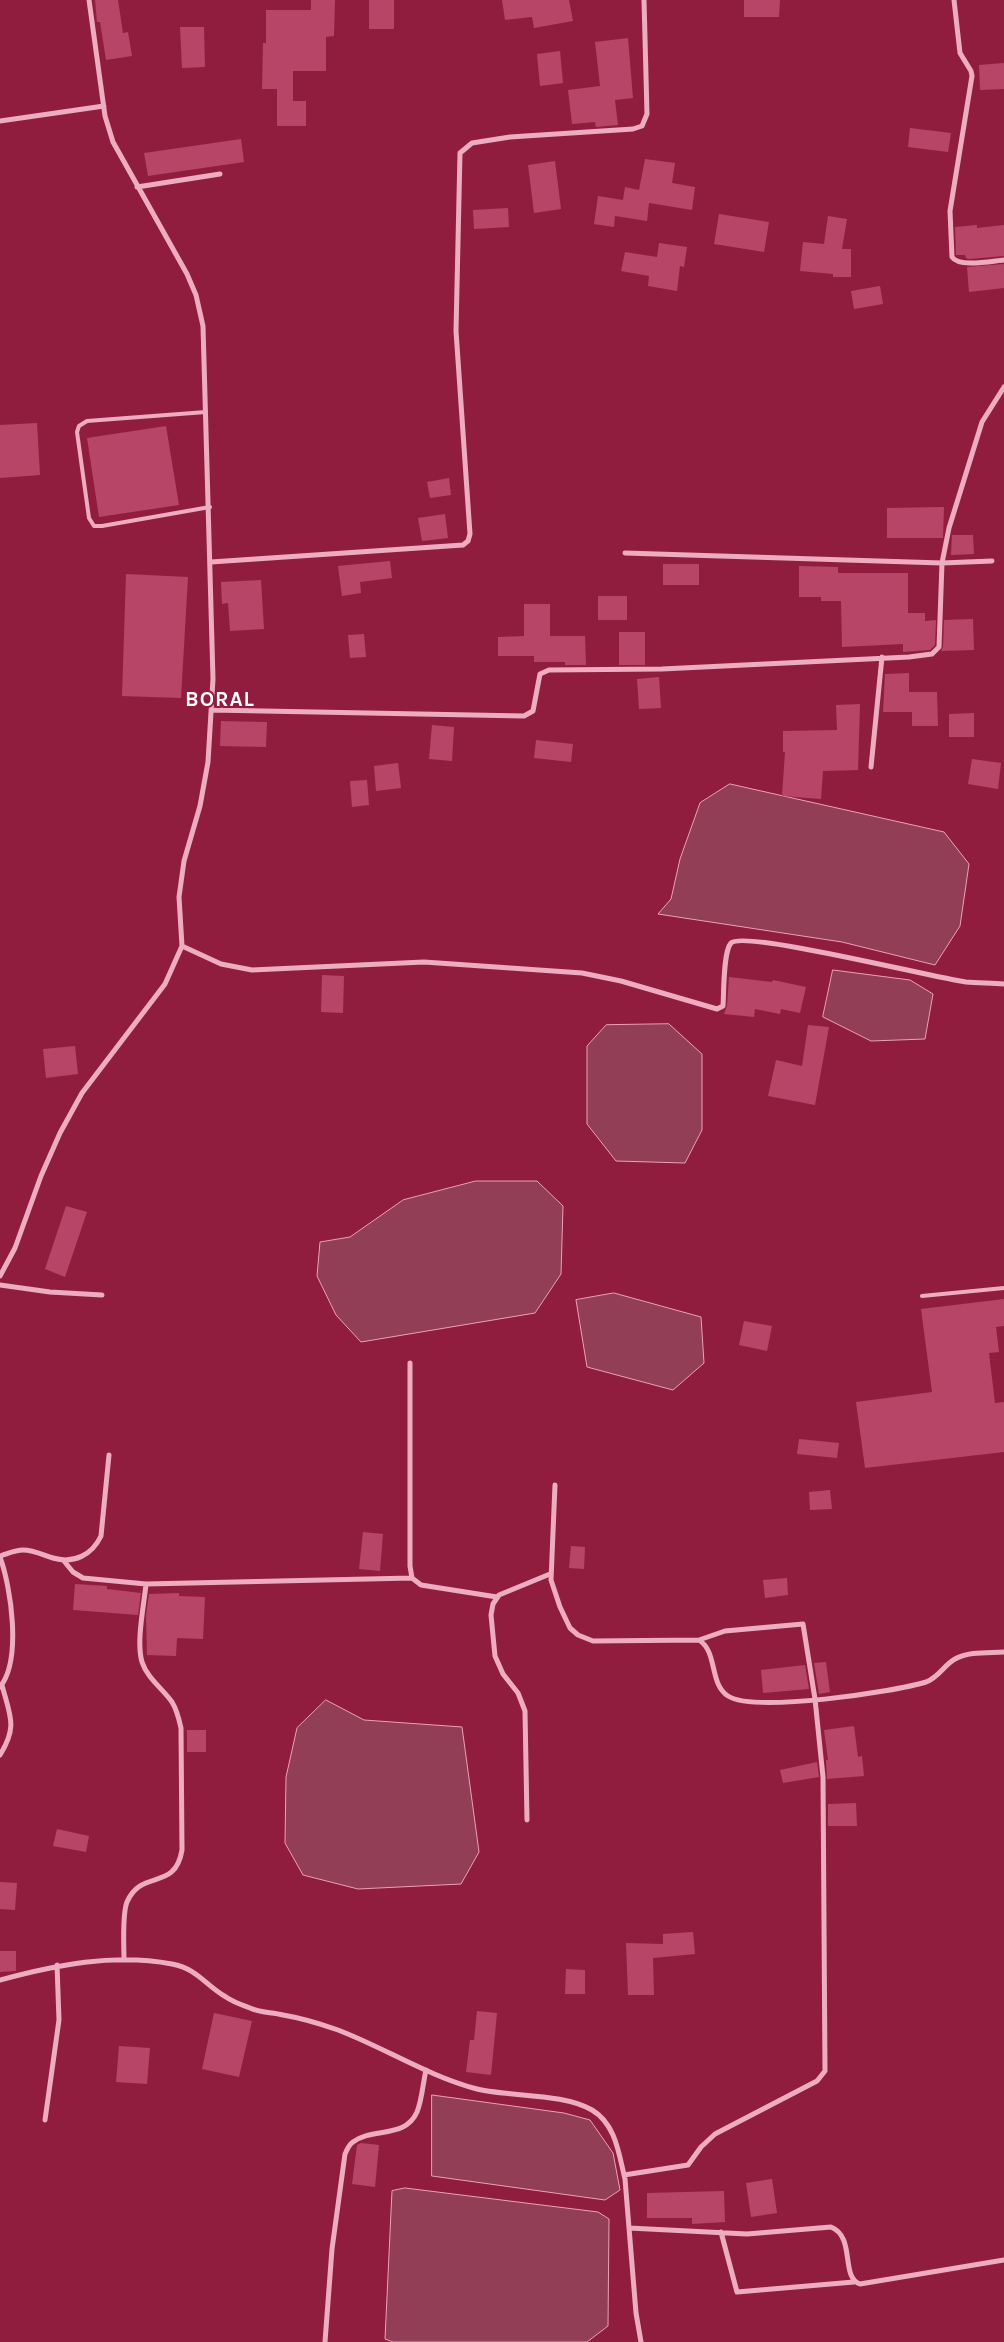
<!DOCTYPE html>
<html>
<head>
<meta charset="utf-8">
<style>
  body { margin:0 }
  canvas { display:block; background:#901d3e }
</style>
</head>
<body>
<canvas width="1004" height="2342"></canvas>
<script>
const context = document.querySelector('canvas').getContext('2d');
context.lineJoin = 'round';
function fillPath(path, color) {
  context.fillStyle = color;
  context.fill(path, 'evenodd');
}
function strokePath(path, color, width, dash) {
  context.strokeStyle = color;
  context.lineWidth = width;
  context.lineCap = dash ? 'butt' : 'round';
  context.setLineDash(dash || []);
  context.stroke(path);
}
function write(font, color, halo, rows, align = 'center') {
  context.font = font + ' Karla,sans-serif';
  context.lineWidth = 4;
  context.setLineDash([]);
  context.textBaseline = 'middle';
  context.strokeStyle = halo;
  context.fillStyle = color;
  for (const [text, x, y, turn = 0] of rows) {
    context.save();
    context.translate(x, y);
    context.rotate((+turn || 0) * Math.PI / 180);
    context.textAlign = isNaN(turn) ? turn : align;
    if (halo) context.strokeText(text, 0, 0);
    context.fillText(text, 0, 0);
    context.restore();
  }
}
const water = new Path2D(`
  M730 784 944 832 969 864 960 926 935 965 842 942 658 914 671 899 680 859 700 803Z
  M833 970 910 980 933 994 925 1039 871 1041 823 1017Z
  M669 1024 702 1054V1130L685 1163 616 1161 587 1124V1046L606 1025Z
  M476 1181H537L563 1206 561 1274 535 1313 361 1342 336 1315 317 1276 320 1242 350 1237 403 1200Z
  M614 1293 701 1317 704 1363 673 1390 587 1367 576 1300Z
  M326 1700 364 1720 462 1727 479 1852 461 1884 358 1889 303 1875 285 1843 286 1777 297 1728Z
  M432 2095 564 2113 590 2120 613 2153 620 2190 605 2200 432 2176Z
  M405 2188 598 2212 609 2219 608 2326 587 2342H393L385 2339 392 2191Z`);
const building = new Path2D(`
  M95 0H118L123 33 128 32 132 56 106 60 100 22H97Z
  M311 0H335L334 36 326 37V71H293V101H306V126H277V89H262L263 43H266V10H311Z
  M369 0H394V29H369Z
  M502 0H569L573 21 534 28 532 17 505 20Z
  M744 0H780L779 17H744Z
  M180 27H204L205 67 182 68Z
  M628 38 633 98 615 100 618 125 596 127 595 122 572 124 568 90 600 86 595 42Z
  M560 51 563 83 540 86 537 54Z
  M1004 63V89L980 90 979 65Z
  M910 128 951 133 948 152 908 147Z
  M241 139 244 162 148 176 144 153Z
  M645 159 675 163 672 183 695 187 692 210 649 203 647 221 615 216 614 227 594 224 598 196 623 200 625 187 639 190Z
  M555 161 561 209 534 213 528 165Z
  M508 208 509 227 474 229 473 210Z
  M719 214 769 222 764 252 714 244Z
  M828 216 847 219 842 249H851V277H833V274L800 271 803 242 824 244Z
  M977 225V228L1004 225V256L969 259 966 258 965 255H956L955 227Z
  M659 243 687 247 684 267 680 266 677 291 648 286 649 276 621 271 625 252 657 257Z
  M1004 264V288L969 292 967 267Z
  M880 286 883 304 854 309 851 291Z
  M37 423 40 475 0 478V425Z
  M166 426 179 505 99 517 87 438Z
  M449 478 451 495 430 498 427 482Z
  M944 507 943 538H887V508Z
  M445 514 448 538 422 541 418 518Z
  M952 535H973L974 554 951 555Z
  M390 561 392 578 360 582 361 593 342 596 338 566Z
  M663 564H699V585H663Z
  M799 566 838 567V573H908V613H925V621L936 620 935 645 930 650 903 652V644L842 647 841 601H821V597H799Z
  M126 574 188 577 181 698 122 696Z
  M261 580 264 629 230 631 228 603 222 604 221 582Z
  M598 596H627V620H598Z
  M524 604H550V636H585L586 665H565V662H534V656H498V637L524 636Z
  M973 619 974 650 941 651 943 647 944 620Z
  M619 632H645V665H619Z
  M364 634 366 657 350 658 348 635Z
  M909 673V692H937L938 726H912V712H883L885 674Z
  M659 677 661 708 639 709 637 679Z
  M860 704 858 770 823 771 821 799 782 796 785 752H783V731L837 730 836 705Z
  M974 713V737H949V714Z
  M221 721 267 722 266 747 220 746Z
  M432 725 454 727 452 761 429 759Z
  M536 740 573 744 571 762 534 758Z
  M972 759 1001 763 998 789 968 784Z
  M398 763 401 788 376 791 374 766Z
  M367 780 369 805 352 807 350 781Z
  M322 975 344 976 343 1013 321 1012Z
  M729 977 772 982 773 980 806 987 800 1013 781 1009 780 1014 755 1009 754 1017 724 1014 727 1006Z
  M808 1025 829 1027 815 1105 768 1096 776 1060 802 1066Z
  M75 1046 78 1074 46 1078 43 1049Z
  M66 1206 87 1212 65 1277 45 1269Z
  M1004 1299V1326L996 1327 999 1352 989 1353 995 1403 1004 1402V1452L865 1468 856 1402 932 1392 921 1309Z
  M744 1321 772 1326 767 1351 739 1345Z
  M799 1439 839 1443 837 1458 797 1454Z
  M830 1490 832 1509 810 1510 809 1492Z
  M363 1532 383 1534 380 1571 359 1569Z
  M571 1546 585 1547 584 1569 569 1568Z
  M787 1578 788 1595 765 1598 763 1580Z
  M75 1584 107 1586V1589L141 1593 138 1615 73 1610Z
  M179 1593V1596L205 1597 203 1639 177 1638 176 1656 147 1655 146 1616 149 1594Z
  M826 1662 830 1692 819 1694 814 1663Z
  M805 1665 809 1689 763 1693 761 1670Z
  M854 1726 858 1757 862 1756 864 1776 827 1779 826 1760H828L824 1730Z
  M187 1730H206V1752H187Z
  M817 1762 819 1777 783 1783 780 1770Z
  M856 1803 857 1826H828V1804Z
  M57 1829 89 1836 86 1852 53 1846Z
  M0 1882 17 1883 15 1910 0 1909Z
  M693 1932 695 1954 653 1958 654 1995H628L626 1943 663 1944V1934Z
  M0 1951H16V1971L0 1972Z
  M566 1969 585 1970V1994H565Z
  M477 2011 497 2013 491 2075 466 2072 470 2040H474Z
  M214 2013 252 2021 239 2077 202 2069Z
  M119 2046 150 2048 147 2084 116 2082Z
  M361 2143 379 2145 375 2187 352 2184 357 2145Z
  M772 2179 777 2213 751 2217 746 2183Z
  M724 2191 725 2222 692 2224V2218H647V2193Z`);
const service = new Path2D(`
  M206 412 87 421 79 426 77 432 89 518 94 526H102L210 507
  M922 1296 1004 1288`);
const minor = new Path2D(`
  M954 0 960 53 971 71 972 76 950 211 952 257C959 268 992 261 1004 260
  M0 121 104 106
  M137 187 220 174
  M625 553 942 563 992 561
  M211 562 463 545 468 541 470 534 456 331 460 153 472 143 510 137 633 129 642 126 647 114 644 0
  M211 710 524 716 533 711 540 674 549 670 662 669 909 657 932 654 939 647 942 563 949 528 982 422 1004 387
  M871 767 882 657
  M182 946 221 964 252 970 424 962 582 973 621 981 717 1009 723 1006C724 993 723 952 731 943 744 930 935 978 966 982 978 983 991 983 1004 984
  M0 1276 15 1248 41 1176 60 1133 82 1093 165 984 182 946 179 897 184 861 200 806 208 762 213 679 203 326 196 295 187 274 113 142 105 116 89 0
  M0 1285 50 1292 102 1295
  M410 1363V1566L412 1578 421 1585 497 1597
  M555 1485 551 1580 560 1607 570 1628 578 1635 593 1641 699 1640C718 1652 709 1684 728 1696 754 1713 894 1692 926 1682 939 1677 944 1665 955 1659 969 1651 989 1653 1004 1652
  M0 1556C7 1554 15 1550 23 1550 34 1550 43 1555 53 1558 74 1564 92 1555 101 1536L109 1455
  M0 1557C11 1587 22 1660 0 1687
  M64 1561 73 1572 83 1578 146 1584 412 1578
  M0 1755C18 1726 10 1716 2 1685
  M527 1820 525 1711 518 1693 503 1674 495 1656 491 1615 493 1604 499 1595 550 1574
  M124 1960C124 1945 122 1914 127 1902 142 1868 175 1892 182 1850L181 1728C179 1719 177 1710 172 1702 163 1689 147 1678 142 1662 136 1642 144 1605 146 1584
  M0 1980C56 1965 113 1953 172 1964 198 1969 205 1985 226 1997 233 2002 242 2005 250 2008 260 2013 272 2012 283 2015 301 2018 321 2024 338 2030 385 2048 428 2076 477 2089 510 2097 564 2093 592 2110 616 2124 619 2155 625 2179L636 2313 641 2342
  M45 2120 59 2020 57 1965
  M624 2175 688 2165 701 2147 715 2134 817 2081 825 2071 823 1777 815 1699 803 1624 725 1631 699 1640
  M629 2228 747 2234 831 2227C856 2237 840 2277 860 2284L1004 2260
  M721 2232 737 2292 854 2282
  M325 2342 332 2249 345 2154C347 2150 349 2144 353 2142 373 2127 405 2139 417 2112 422 2100 423 2083 426 2070`);
const districtNames = [
  ["BORAL",220,700]
];
fillPath(water, '#913e56');
strokePath(water, '#ef9fb9', 1);
fillPath(building, '#b74568');
strokePath(service, '#eeacc0', 4);
strokePath(minor, '#eeacc0', 5);
context.letterSpacing = '1px';
write('bold 21px', '#fff', '#901d3e', districtNames);
context.letterSpacing = '0px';
</script>
</body>
</html>
